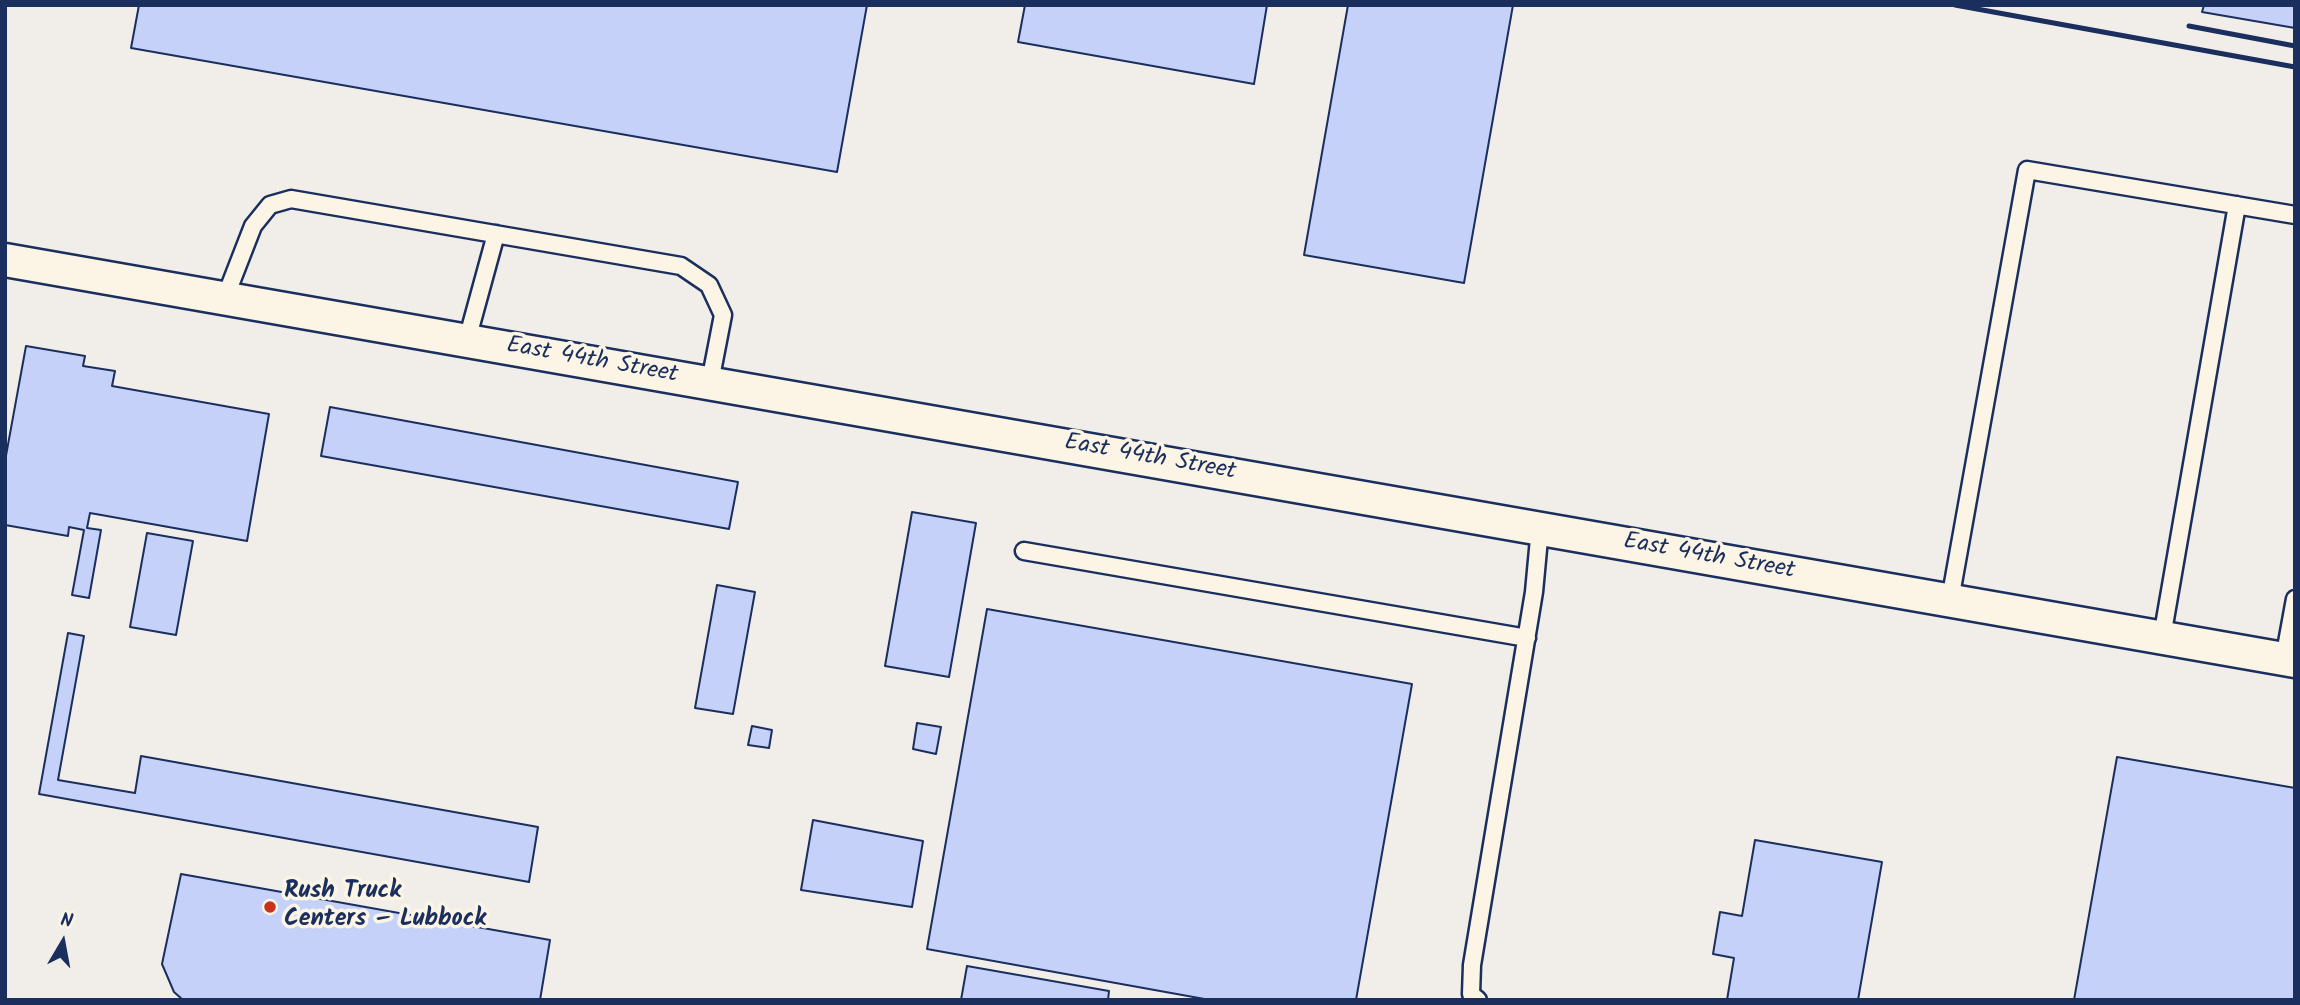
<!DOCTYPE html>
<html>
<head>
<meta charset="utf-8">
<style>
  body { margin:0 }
  #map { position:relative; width:2300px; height:1005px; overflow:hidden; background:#f1eee9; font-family:Kalam,sans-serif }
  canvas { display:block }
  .frame { position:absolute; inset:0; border:7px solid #1b2f5e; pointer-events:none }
  .north { position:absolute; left:28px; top:907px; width:70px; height:70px; -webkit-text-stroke:5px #fcf5e5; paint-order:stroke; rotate:10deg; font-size:19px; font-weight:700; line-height:28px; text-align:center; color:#1b2f5e }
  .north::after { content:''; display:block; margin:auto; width:24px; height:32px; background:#1b2f5e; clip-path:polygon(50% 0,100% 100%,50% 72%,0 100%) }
</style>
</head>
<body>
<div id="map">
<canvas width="2300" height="1005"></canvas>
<div class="frame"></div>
<div class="north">N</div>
</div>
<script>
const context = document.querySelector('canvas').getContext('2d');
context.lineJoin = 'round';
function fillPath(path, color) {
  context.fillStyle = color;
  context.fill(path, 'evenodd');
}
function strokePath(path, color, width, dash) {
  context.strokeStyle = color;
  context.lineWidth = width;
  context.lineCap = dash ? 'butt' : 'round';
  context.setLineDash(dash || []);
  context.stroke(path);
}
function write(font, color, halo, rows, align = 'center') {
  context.font = font + ' Kalam,sans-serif';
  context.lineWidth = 7;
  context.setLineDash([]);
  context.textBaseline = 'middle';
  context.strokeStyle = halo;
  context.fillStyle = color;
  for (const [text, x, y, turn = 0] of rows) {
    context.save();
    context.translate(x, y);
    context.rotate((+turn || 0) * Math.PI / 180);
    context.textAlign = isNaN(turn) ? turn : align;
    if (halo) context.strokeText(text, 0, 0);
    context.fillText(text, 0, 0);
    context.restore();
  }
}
const building = new Path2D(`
  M139 5H867L837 172 131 48Z
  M1025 5H1267L1254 84 1018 42Z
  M1348 5H1513L1464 283 1304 255Z
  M2204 5H2295V28L2202 12Z
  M26 346 85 356 83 366 115 371 112 386 269 414 247 541 90 513 87 528 101 530 89 598 72 595 84 530 69 527 68 536 5 525V461Z
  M330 407 738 482 729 529 321 456Z
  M912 512 976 523 949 677 885 666Z
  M147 533 193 541 176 635 130 627Z
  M717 585 755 592 733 714 695 708Z
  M987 609 1412 684 1356 1000H1210L927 949Z
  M68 633 84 636 58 780 135 793 141 756 538 827 529 882 39 794Z
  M917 723 941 727 936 754 913 749Z
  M752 726 772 730 769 748 748 745Z
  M2117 757 2295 788V1000H2074Z
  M813 820 923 841 912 907 801 890Z
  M1755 840 1882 862 1858 1000H1727L1734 958 1713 954 1720 912 1742 916Z
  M181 874 550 940 540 1000H183L174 992 162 964Z
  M967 966 1109 991 1108 1000H961Z`);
const lane = new Path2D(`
  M225 298 253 226 270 205 291 199 681 266 709 285 723 315 710 382
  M467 340 496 234
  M1024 551 1527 638
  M1950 600 2027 170 2295 215
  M2162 637 2237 205
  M2284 659 2295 599
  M1478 1000 1471 994 1472 965 1534 592 1540 528`);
const street = new Path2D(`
  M5 260 2295 661`);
const rail = new Path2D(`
  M1955 5 2295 67
  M2189 26 2295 46`);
const markers = [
  [270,907,7,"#c8321e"]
];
const streetNames = [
  ["East 44th Street",592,362,10],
  ["East 44th Street",1150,459,10],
  ["East 44th Street",1709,558,10]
];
const poiNames = [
  ["Rush Truck",284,893],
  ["Centers – Lubbock",284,921]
];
fillPath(building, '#c5d1f8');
strokePath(building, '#1b2f5e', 2);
strokePath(lane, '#1b2f5e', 21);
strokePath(street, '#1b2f5e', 37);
strokePath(lane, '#fcf5e5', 16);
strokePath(street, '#fcf5e5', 32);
strokePath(rail, '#1b2f5e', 5);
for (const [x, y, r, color] of markers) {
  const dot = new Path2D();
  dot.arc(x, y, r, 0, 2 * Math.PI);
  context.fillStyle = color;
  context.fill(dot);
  strokePath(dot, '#fcf5e5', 2.5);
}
write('24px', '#1b2f5e', '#fcf5e5', streetNames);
write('bold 24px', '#1b2f5e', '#fcf5e5', poiNames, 'left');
</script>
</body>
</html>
